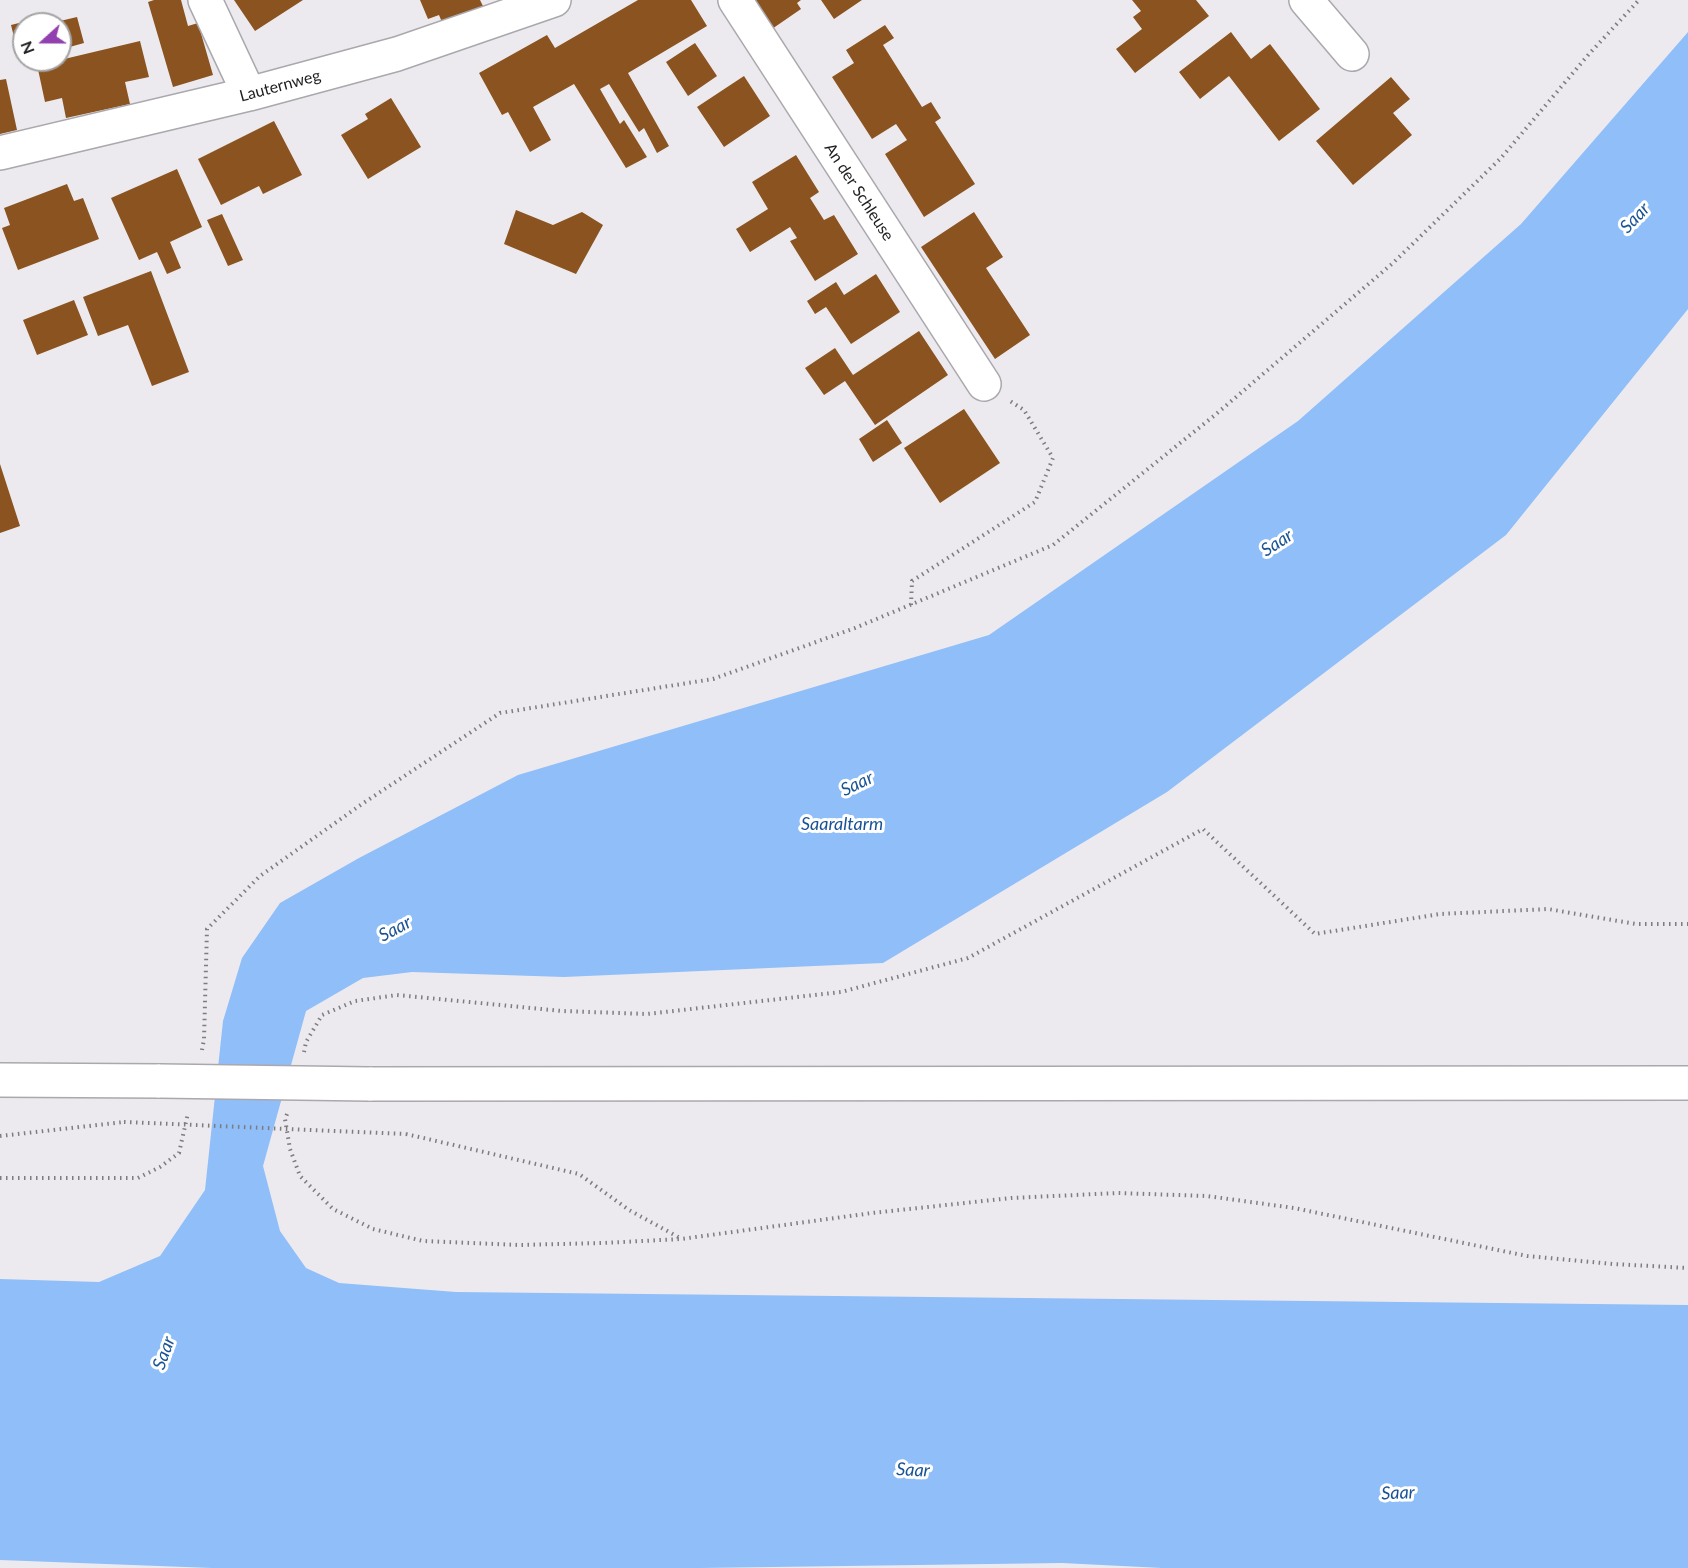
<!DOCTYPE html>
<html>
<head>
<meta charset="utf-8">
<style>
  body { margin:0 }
  #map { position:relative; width:1688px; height:1568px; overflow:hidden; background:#eceaee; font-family:Lato,sans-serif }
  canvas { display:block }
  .north { position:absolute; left:12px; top:12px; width:60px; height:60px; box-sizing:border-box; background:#fff; border:2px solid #a5a4a5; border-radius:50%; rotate:249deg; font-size:16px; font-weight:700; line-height:24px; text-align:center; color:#1d1c1e }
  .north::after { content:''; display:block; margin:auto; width:21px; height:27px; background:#9240af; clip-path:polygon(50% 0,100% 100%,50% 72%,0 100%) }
</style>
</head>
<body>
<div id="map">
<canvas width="1688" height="1568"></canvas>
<div class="north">N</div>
</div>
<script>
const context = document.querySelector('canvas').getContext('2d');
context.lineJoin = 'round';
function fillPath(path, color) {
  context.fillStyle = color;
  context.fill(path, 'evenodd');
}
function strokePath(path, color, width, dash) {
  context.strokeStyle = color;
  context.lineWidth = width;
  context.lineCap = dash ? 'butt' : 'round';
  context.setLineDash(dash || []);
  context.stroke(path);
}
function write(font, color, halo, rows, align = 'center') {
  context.font = font + ' Lato,sans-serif';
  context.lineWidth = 6;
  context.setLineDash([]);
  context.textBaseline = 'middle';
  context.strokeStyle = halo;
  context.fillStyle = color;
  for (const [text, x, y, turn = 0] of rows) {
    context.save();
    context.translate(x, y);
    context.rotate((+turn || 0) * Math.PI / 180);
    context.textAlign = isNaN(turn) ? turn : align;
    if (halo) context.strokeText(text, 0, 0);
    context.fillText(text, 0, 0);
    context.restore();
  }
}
const water = new Path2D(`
  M1688 32V309L1506 535 1167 792 883 963 564 977 412 972 363 978 306 1011 263 1166 280 1231 306 1268 339 1283 456 1292 1688 1305V1568H1162L1062 1563 700 1568H212L0 1560V1279L99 1282 160 1256 205 1190 223 1021 242 958 280 903 359 858 518 775 989 635 1298 421 1521 224Z`);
const building = new Path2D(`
  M154 0H181L188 26 198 23 213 75 173 87 148 2Z
  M234 0H303L255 31Z
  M420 0H480L485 10 444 27 439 15 428 19Z
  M638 0H691L707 26 628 73 669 146 657 153 644 128 639 132 609 84 600 89 620 124 624 120 647 157 626 168 574 84 533 107 551 140 530 152 508 112 502 115 479 73 547 35 555 48Z
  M748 0H801L797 3 801 9 769 31Z
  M821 0H862L834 19Z
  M1132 0H1196L1209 16 1135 73 1116 49 1142 29 1133 17 1141 11Z
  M77 17 84 43 66 48 60 21Z
  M27 21V24H24V56L19 57 11 25Z
  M885 25 894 38 883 45 922 107 931 102 941 118 935 122 975 184 924 217 885 154 907 140 896 124 872 139 832 77 854 63 846 50Z
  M1231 32 1251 59 1270 44 1320 109 1279 141 1229 76 1200 99 1179 72Z
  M140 41 149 77 125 82 130 104 66 118 62 98 45 102 36 60H60Z
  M695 43 717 76 688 96 666 62Z
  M744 76 770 116 724 147 697 107Z
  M1391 77 1410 99 1393 113 1412 135 1353 185 1316 141Z
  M6 79 17 130 0 134V80Z
  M391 98 421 147 368 179 341 135 368 119 365 114Z
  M274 121 302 175 263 194 259 186 221 205 198 159Z
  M796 155 819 192 810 198 824 220 834 215 858 254 815 281 790 241 797 238 790 227 750 252 736 229 768 209 752 182Z
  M177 169 202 227 170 242 181 268 167 274 157 252 139 260 111 198Z
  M67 184 74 201 83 198 99 239 18 270 2 228 10 225 4 208Z
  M516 210 553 225 582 212 603 225 576 274 504 244Z
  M974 212 1003 257 986 268 1030 335 995 359 921 247Z
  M222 214 243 260 228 266 207 220Z
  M151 271 189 372 152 386 128 325 98 336 83 297Z
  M876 274 900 312 851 344 826 307 815 314 807 301 836 282 844 295Z
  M74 300 88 335 37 355 23 320Z
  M919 331 948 375 875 425 845 381 824 395 805 368 835 348 853 375Z
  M964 409 1000 463 940 503 904 448Z
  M887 420 902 443 873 462 859 439Z
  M0 464 20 526 0 533Z`);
const path = new Path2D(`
  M911 605 912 581 1035 502 1053 458 1024 410 1010 401
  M202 1050 204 1039 207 929 260 876 362 804 500 713 713 679 855 628 1053 545 1215 415 1393 263 1501 158 1589 54 1639 0
  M304 1052 306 1042 322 1015 355 1001 397 995 562 1011 647 1014 841 992 968 958 1203 829 1315 934 1440 914 1548 909 1636 924H1688
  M287 1114 285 1119 290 1149 300 1176 333 1209 373 1229 423 1241 519 1245 603 1243 681 1239 872 1213 1011 1198 1118 1193 1207 1196 1294 1208 1527 1256 1613 1264 1688 1268
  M406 1134 579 1174 629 1210 680 1238
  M0 1136 124 1122
  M0 1178H138L160 1167 179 1153 188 1113`);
const street = new Path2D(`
  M205 0 249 94
  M735 0 984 384
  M1306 0 1352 54
  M0 153 249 94 397 54 554 0`);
const primary = new Path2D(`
  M0 1080 160 1081
  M369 1084 1688 1083`);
const pathBridge = new Path2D(`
  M124 1122 406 1134`);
const primaryBridge = new Path2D(`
  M160 1081 369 1084`);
const streetNames = [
  ["Lauternweg",280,86,-15],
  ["An der Schleuse",859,192,57]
];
const waterNames = [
  ["Saar",1635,218,-46],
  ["Saar",1277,543,-33],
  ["Saar",857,784,-26],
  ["Saaraltarm",842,824],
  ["Saar",395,929,-28],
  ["Saar",164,1353,-70],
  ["Saar",913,1470,3],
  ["Saar",1398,1493,-2]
];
fillPath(water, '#8fbef9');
fillPath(building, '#8a531f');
strokePath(street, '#aaa8ac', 36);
strokePath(primary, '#aaa8ac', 36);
strokePath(path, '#7d7c7f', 4, [1.5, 4.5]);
strokePath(street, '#fff', 33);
strokePath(primary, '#fff', 33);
strokePath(primaryBridge, '#aaa8ac', 36, []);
strokePath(pathBridge, '#7d7c7f', 4, [1.5, 4.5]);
strokePath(primaryBridge, '#fff', 33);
write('16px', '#1d1c1e', '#fff', streetNames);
write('italic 18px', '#195394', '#fff', waterNames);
</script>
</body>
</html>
